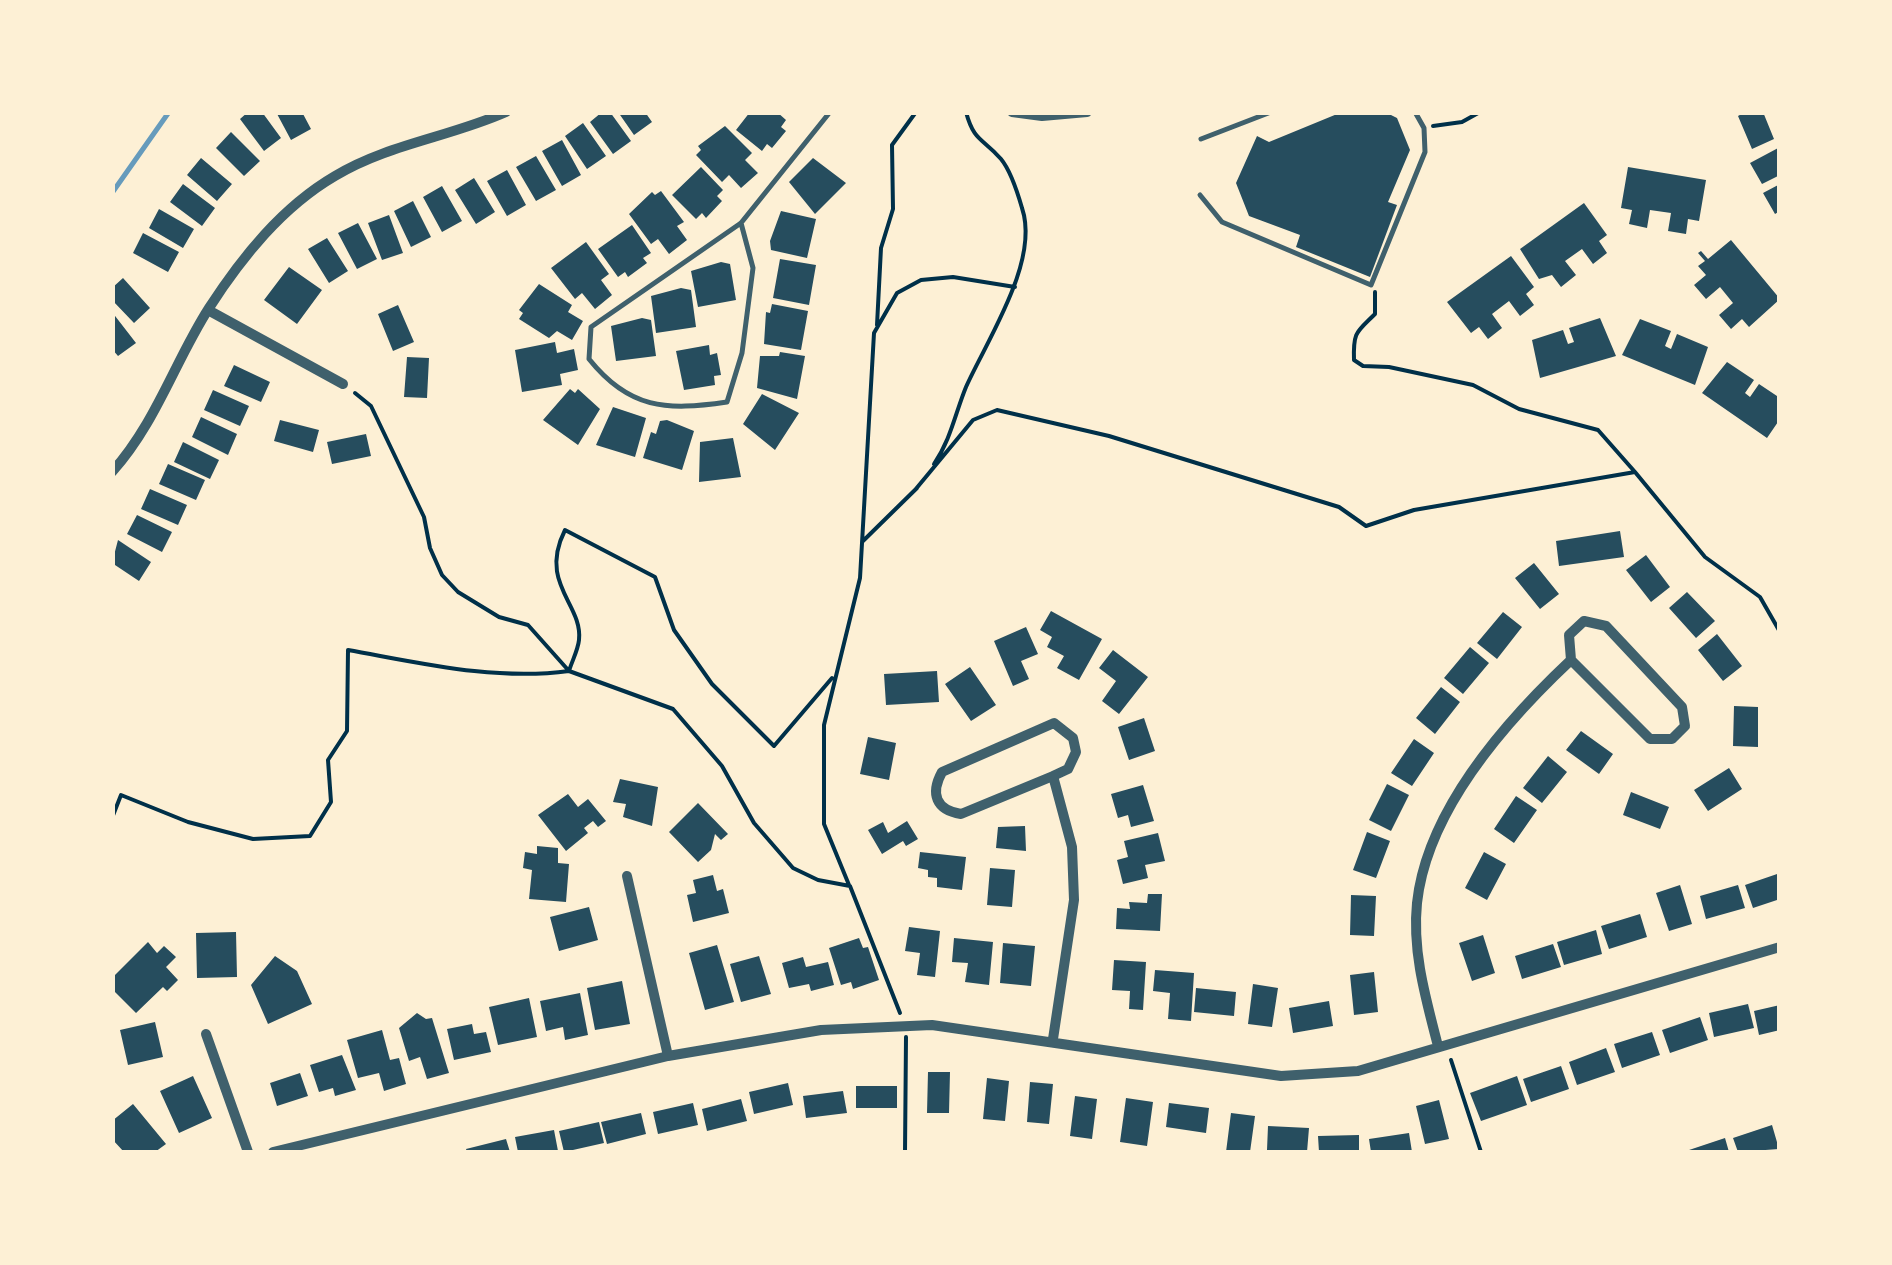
<!DOCTYPE html>
<html>
<head>
<meta charset="utf-8">
<style>
  body { margin:0 }
  #map { position:relative; width:1892px; height:1265px; overflow:hidden; background:#fdf0d5; font-family:"Crimson Pro",serif }
  canvas { display:block }
  .frame { position:absolute; inset:0; border:115px solid #fdf0d5; pointer-events:none }
</style>
</head>
<body>
<div id="map">
<canvas width="1892" height="1265"></canvas>
<div class="frame"></div>
</div>
<script>
const context = document.querySelector('canvas').getContext('2d');
context.lineJoin = 'round';
function strokePath(path, color, width, dash) {
  context.strokeStyle = color;
  context.lineWidth = width;
  context.lineCap = dash ? 'butt' : 'round';
  context.setLineDash(dash || []);
  context.stroke(path);
}
function fillPath(path, color) {
  context.fillStyle = color;
  context.fill(path, 'evenodd');
}
const stream = new Path2D(`
  M112 193 169 112`);
const building = new Path2D(`
  M248 112H262L281 138 264 151 240 119Z
  M276 112H302L311 129 291 140Z
  M602 112H610L631 141 613 154 590 122Z
  M618 112H645L652 122 634 135Z
  M750 112H777L786 120 781 127 786 131 772 148 767 144 762 151 736 130Z
  M1342 112H1385L1397 118 1410 150 1388 202 1397 205 1370 277 1296 247 1300 235 1249 216 1236 183 1257 136 1269 142Z
  M1745 112H1763L1774 139 1752 149 1738 116Z
  M583 123 606 156 587 169 565 136Z
  M725 126 752 153 745 160 758 173 741 188 729 175 722 182 696 155 701 150 698 146Z
  M231 132 260 161 244 176 216 148Z
  M562 140 581 175 562 186 542 151Z
  M1780 147V175L1762 184 1750 163Z
  M536 156 556 190 536 201 516 167Z
  M201 158 232 184 217 201 187 175Z
  M813 158 846 183 815 214 789 182Z
  M701 167 723 190 717 196 722 201 706 218 702 213 696 219 672 195Z
  M1628 167 1706 180 1699 221 1688 219 1686 234 1668 231 1671 213 1650 210 1647 228 1629 224 1632 210 1621 208Z
  M507 170 526 205 507 216 487 181Z
  M474 178 495 212 476 224 455 190Z
  M183 184 215 208 202 226 170 202Z
  M1780 184V211L1775 214 1763 193Z
  M442 186 462 221 442 232 423 197Z
  M661 191 684 222 677 226 687 240 669 254 658 239 651 244 629 214 652 192 655 195Z
  M413 201 431 237 411 247 394 211Z
  M1584 203 1607 235 1599 241 1607 253 1593 264 1582 249 1565 261 1576 275 1561 287 1552 275 1539 279 1520 249Z
  M159 209 194 229 183 248 149 228Z
  M781 211 816 219 807 258 771 250 770 241Z
  M389 215 403 253 382 260 368 223Z
  M358 223 377 259 357 269 338 233Z
  M632 225 651 253 643 258 647 263 628 277 625 272 618 277 598 249Z
  M143 233 179 252 168 272 133 253Z
  M327 238 348 271 329 283 308 249Z
  M1731 240 1780 299 1749 327 1742 319 1731 329 1719 315 1733 303 1720 287 1706 299 1694 285 1706 275 1698 266 1705 261 1698 253 1701 251 1708 259Z
  M586 242 609 274 601 280 612 295 595 309 582 293 575 299 551 268Z
  M1511 256 1534 287 1526 294 1534 305 1520 316 1509 301 1492 314 1502 328 1488 339 1479 327 1471 333 1447 302Z
  M780 259 816 265 809 305 773 298Z
  M721 262 730 264 736 300 698 307 691 271Z
  M289 267 322 290 297 324 264 300Z
  M123 278 150 308 134 323 112 300V288Z
  M539 284 572 305 568 312 583 321 572 340 557 331 549 338 519 319 523 313 519 310Z
  M681 288 691 290 696 327 656 333 651 296Z
  M772 304 808 311 801 350 764 344 766 312 770 313Z
  M398 305 414 342 393 351 378 314Z
  M112 312 136 343 118 356 112 349Z
  M642 318 651 320 656 356 616 361 611 326Z
  M1600 318 1616 356 1540 378 1532 340 1563 330 1568 344 1574 342 1569 328Z
  M1640 319 1671 331 1665 346 1671 349 1677 334 1708 347 1695 385 1622 355Z
  M555 342 557 353 574 349 578 370 560 374 562 385 522 392 515 350Z
  M709 345 710 355 717 353 721 375 714 376 715 385 684 390 676 351Z
  M780 352 805 356 797 399 757 388 760 356H779Z
  M407 357 429 358 427 398 404 397Z
  M1727 362 1754 380 1745 393 1750 397 1759 384 1780 398V419L1767 438 1702 393Z
  M234 365 270 382 261 402 224 386Z
  M570 389 575 393 578 389 600 409 578 445 543 420Z
  M213 390 249 406 240 426 204 410Z
  M762 394 799 413 775 450 743 424Z
  M613 407 646 418 635 457 596 445Z
  M201 417 237 434 228 455 192 437Z
  M280 420 319 430 313 452 274 441Z
  M667 420 694 431 682 470 643 458 651 432 656 434 660 421Z
  M366 434 371 456 332 464 327 442Z
  M733 438 741 477 699 482 700 442Z
  M183 442 219 460 210 479 174 462Z
  M168 464 205 480 196 500 159 484Z
  M150 489 187 505 178 525 141 509Z
  M137 515 172 532 162 552 127 534Z
  M1620 531 1624 557 1559 566 1556 541Z
  M118 540 151 562 139 581 112 563Z
  M1646 555 1670 587 1651 602 1626 570Z
  M1534 563 1559 594 1540 609 1515 578Z
  M1687 592 1715 621 1696 638 1669 608Z
  M1051 611 1102 639 1079 680 1057 668 1064 656 1047 647 1052 637 1040 630Z
  M1503 612 1522 627 1497 659 1477 643Z
  M1026 627 1038 654 1021 661 1029 679 1013 686 994 641Z
  M1717 634 1742 666 1723 681 1698 650Z
  M1470 647 1489 663 1463 694 1444 678Z
  M1113 650 1148 677 1119 714 1102 701 1116 681 1099 668Z
  M970 667 996 705 971 721 945 684Z
  M937 671 939 702 886 705 884 674Z
  M1441 687 1460 702 1435 734 1416 718Z
  M1734 706 1758 707V747L1733 746Z
  M1144 718 1155 751 1129 760 1118 727Z
  M1581 731 1613 754 1599 774 1566 750Z
  M868 737 896 743 889 780 860 774Z
  M1414 739 1434 753 1412 786 1391 773Z
  M1548 756 1567 772 1542 803 1523 788Z
  M1729 768 1742 789 1708 811 1694 790Z
  M620 779 658 787 652 826 623 817 626 804 613 802Z
  M1387 784 1409 795 1391 831 1369 820Z
  M1143 785 1154 821 1131 827 1128 815 1118 818 1111 794Z
  M1631 792 1669 807 1660 829 1623 815Z
  M568 794 578 807 588 799 606 821 598 827 593 821 584 828 588 833 566 851 538 815Z
  M1516 796 1537 810 1514 843 1494 829Z
  M698 803 728 834 721 840 715 834 711 850 698 862 669 832Z
  M907 821 918 839 906 846 903 841 882 854 868 830 883 822 888 833Z
  M1025 826 1026 851 996 848 998 827Z
  M1367 832 1390 841 1376 878 1353 870Z
  M1158 833 1165 861 1145 865 1148 878 1123 884 1117 860 1128 857 1124 841Z
  M537 846 558 848V863L569 864 566 902 529 899 532 870 523 868 525 852 537 854Z
  M920 852 966 857 962 890 937 887V878L928 877V870L918 868Z
  M1484 852 1506 864 1487 900 1465 888Z
  M990 868 1015 870 1012 907 987 905Z
  M1780 873V899L1753 908 1745 885Z
  M713 875 717 891 723 889 729 913 693 922 687 895 696 893 693 880Z
  M1680 885 1692 924 1669 931 1656 893Z
  M1738 885 1745 908 1706 919 1700 896Z
  M1148 894H1162L1160 931 1116 929 1117 908 1130 909 1129 902 1147 903Z
  M1351 895 1376 896 1374 936 1350 935Z
  M589 907 598 940 559 951 550 917Z
  M1640 914 1647 937 1609 949 1601 926Z
  M909 927 940 931 935 977 917 975 920 953 905 951Z
  M1596 930 1602 954 1564 965 1557 942Z
  M236 932 237 977 197 978 196 933Z
  M1483 935 1495 973 1472 981 1459 943Z
  M859 938 863 948 868 947 879 980 853 989 851 982 841 985 829 948Z
  M954 938 993 942 989 985 965 982 968 963 952 962Z
  M148 942 157 953 164 946 176 957 166 967 178 980 167 991 163 987 136 1013 112 989V978Z
  M1003 943 1035 946 1031 986 1000 983Z
  M1553 944 1561 967 1522 979 1515 956Z
  M717 945 734 1002 705 1010 689 953Z
  M275 956 297 971 312 1004 268 1024 251 985Z
  M759 956 771 994 741 1002 730 964Z
  M803 957 806 967 828 962 834 985 811 991 809 984 789 988 782 963Z
  M1114 960 1146 962 1143 1010 1129 1009 1130 991 1112 990Z
  M1155 970 1194 973 1191 1021 1168 1019 1170 993 1153 991Z
  M1374 972 1378 1012 1354 1015 1350 975Z
  M622 981 630 1024 595 1030 587 988Z
  M1253 984 1278 988 1272 1027 1248 1024Z
  M1196 988 1236 992 1234 1016 1194 1012Z
  M580 993 588 1035 565 1040 563 1027 546 1031 540 1001Z
  M529 998 537 1037 498 1045 489 1007Z
  M1329 1001 1333 1026 1293 1033 1289 1008Z
  M1748 1004 1754 1028 1714 1037 1709 1013Z
  M1780 1005V1030L1759 1035 1754 1011Z
  M417 1013 426 1019 432 1018 449 1073 427 1079 420 1057 409 1061 399 1028Z
  M1700 1017 1708 1040 1670 1053 1662 1030Z
  M155 1022 163 1057 128 1065 120 1030Z
  M472 1024 474 1034 486 1032 491 1052 454 1060 447 1029Z
  M382 1030 390 1060 399 1058 406 1084 384 1091 379 1073 358 1078 347 1040Z
  M1652 1032 1660 1055 1622 1068 1614 1044Z
  M1606 1048 1615 1072 1577 1085 1569 1062Z
  M342 1055 356 1090 335 1096 333 1088 319 1092 310 1065Z
  M1561 1066 1569 1089 1531 1102 1523 1079Z
  M928 1072H950L949 1113H927Z
  M300 1073 308 1096 277 1106 270 1083Z
  M193 1076 212 1118 179 1133 160 1091Z
  M1517 1076 1527 1105 1481 1121 1470 1093Z
  M987 1078 1009 1081 1005 1121 983 1119Z
  M1030 1082 1053 1084 1049 1124 1027 1122Z
  M788 1083 793 1105 754 1114 749 1092Z
  M856 1086H897V1108H856Z
  M843 1091 847 1113 806 1118 803 1096Z
  M1075 1096 1097 1099 1092 1139 1070 1136Z
  M1126 1098 1153 1102 1147 1146 1120 1142Z
  M741 1099 747 1121 707 1131 702 1109Z
  M1439 1100 1449 1139 1425 1144 1416 1106Z
  M693 1103 698 1125 658 1134 653 1112Z
  M1169 1103 1209 1108 1206 1133 1166 1127Z
  M133 1104 166 1144 155 1152H124L112 1139V1121Z
  M641 1113 646 1134 607 1144 601 1122Z
  M1231 1113 1255 1116 1250 1152H1226Z
  M599 1122 604 1143 564 1152 559 1131Z
  M1772 1125 1779 1149 1738 1152 1733 1138Z
  M1268 1126 1309 1128 1307 1152 1267 1150Z
  M554 1130 558 1151 518 1152 515 1137Z
  M1409 1133 1412 1152H1371L1369 1139Z
  M1359 1135V1152H1319L1318 1136Z
  M1725 1138 1729 1152H1683Z
  M506 1139 510 1152H467L466 1149Z`);
const path = new Path2D(`
  M1433 126 1462 122 1480 112
  M1375 292V314C1357 332 1353 331 1354 360L1363 366 1389 367 1473 385 1519 409 1598 430 1635 472
  M877 325 881 248 893 209 892 145 916 112
  M355 393 371 406 424 517 430 548 442 575 458 592 499 617 528 625 569 671 673 709 722 766 754 823 793 868 818 880 850 886 900 1013
  M934 464C951 439 955 414 966 387 987 340 1040 261 1022 208 1018 194 1010 170 1001 159 983 138 974 142 966 112
  M915 490 973 420 997 410 1109 436 1339 507 1366 526 1414 510 1635 472 1705 557 1760 597 1780 632
  M863 541 917 488
  M112 818 121 795 188 822 253 839 310 836 331 802 328 760 347 731 348 650C421 663 495 681 569 671 572 661 578 650 579 640 583 604 538 584 565 530L655 577 674 630 712 684 774 746 832 678
  M849 885 824 824V725L860 578 874 333 897 293 921 280 953 277 1015 287
  M1451 1060 1481 1152
  M905 1152 906 1037`);
const service = new Path2D(`
  M1201 139 1271 112
  M1200 195 1222 222 1371 285 1425 152 1424 128 1415 112
  M741 223 753 268 742 353 727 402C666 411 629 409 589 359L591 327 741 223 830 112`);
const minor = new Path2D(`
  M1012 112 1042 116 1087 112
  M208 310 343 384
  M112 472C156 423 175 361 209 308 242 257 282 207 335 176 388 144 450 137 506 112
  M1053 776 961 814C936 810 930 794 942 772L1054 723 1073 738 1076 752 1068 769 1053 776 1072 847 1074 900 1053 1039
  M627 876 668 1056
  M206 1034 248 1152
  M1438 1046C1426 999 1412 952 1417 903 1427 810 1506 721 1571 660L1569 635 1584 621 1606 626 1682 707 1685 726 1672 739H1650L1571 660
  M273 1152 668 1056 821 1030 932 1025 1281 1076 1358 1071 1780 947`);
strokePath(stream, '#669bbc', 5);
fillPath(building, '#264d5e');
strokePath(path, '#003049', 4);
strokePath(service, '#3f606c', 5);
strokePath(minor, '#3f606c', 10);
</script>
</body>
</html>
